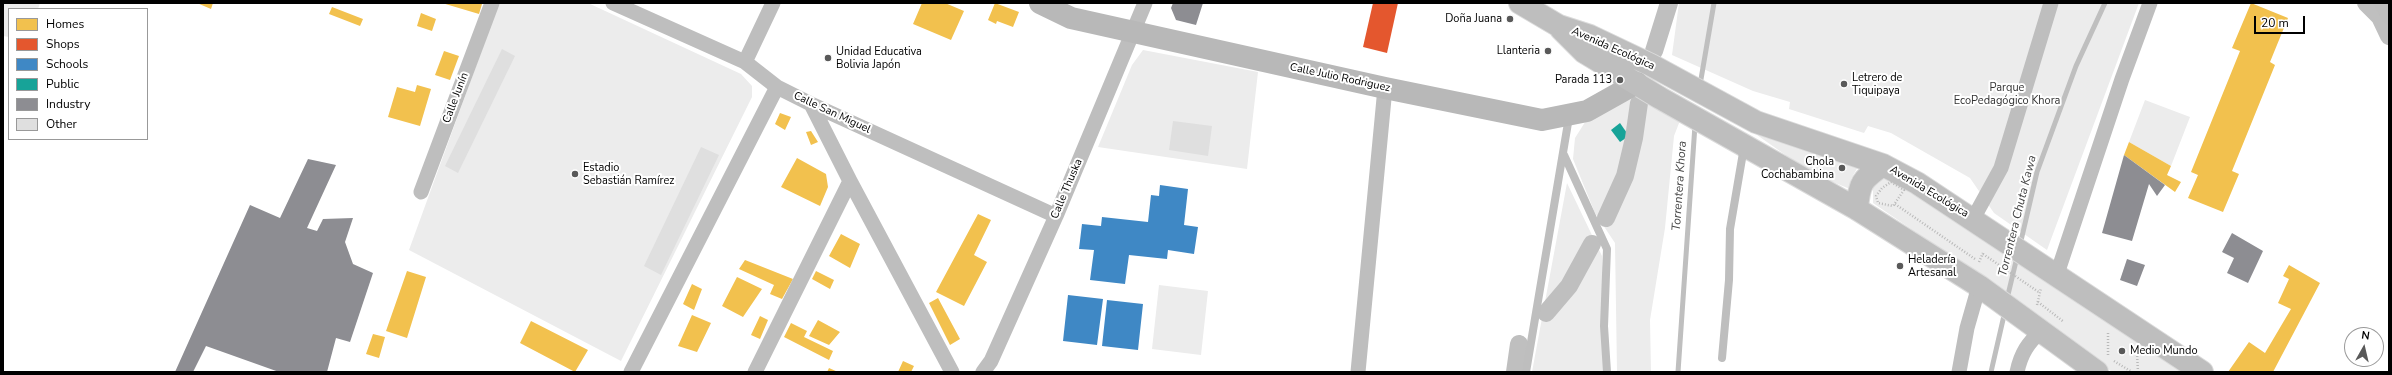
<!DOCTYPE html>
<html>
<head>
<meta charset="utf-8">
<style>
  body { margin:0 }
  #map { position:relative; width:2392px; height:375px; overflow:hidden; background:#fff; font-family:"Nunito Sans",sans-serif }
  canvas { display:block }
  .frame { position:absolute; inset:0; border:4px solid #000; pointer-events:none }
  .legend { position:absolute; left:8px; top:8px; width:140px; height:132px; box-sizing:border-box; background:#fff; border:1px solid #999; margin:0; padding:5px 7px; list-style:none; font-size:12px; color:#000 }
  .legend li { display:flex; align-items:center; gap:8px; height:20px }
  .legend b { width:20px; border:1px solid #999 }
  .north { position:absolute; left:2344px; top:327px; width:40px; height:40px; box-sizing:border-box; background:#fff; border:1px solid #999; border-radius:50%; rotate:8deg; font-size:11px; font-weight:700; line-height:16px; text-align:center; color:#000 }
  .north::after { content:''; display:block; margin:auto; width:14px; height:18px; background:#595959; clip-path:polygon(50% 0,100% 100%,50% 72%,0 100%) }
  .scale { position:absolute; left:2254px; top:16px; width:51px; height:18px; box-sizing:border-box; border:2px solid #000; border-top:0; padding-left:5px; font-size:12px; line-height:14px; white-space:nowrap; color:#000; -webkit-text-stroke:3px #fff; paint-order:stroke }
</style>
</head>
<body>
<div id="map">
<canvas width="2392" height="375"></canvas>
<div class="frame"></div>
<ul class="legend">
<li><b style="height:11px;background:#f2c14e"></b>Homes</li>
<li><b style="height:11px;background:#e4572e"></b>Shops</li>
<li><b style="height:11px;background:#3f88c5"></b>Schools</li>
<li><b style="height:11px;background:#17a398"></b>Public</li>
<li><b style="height:11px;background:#8d8d92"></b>Industry</li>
<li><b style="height:11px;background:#dfdfdf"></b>Other</li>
</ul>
<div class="north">N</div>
<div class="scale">20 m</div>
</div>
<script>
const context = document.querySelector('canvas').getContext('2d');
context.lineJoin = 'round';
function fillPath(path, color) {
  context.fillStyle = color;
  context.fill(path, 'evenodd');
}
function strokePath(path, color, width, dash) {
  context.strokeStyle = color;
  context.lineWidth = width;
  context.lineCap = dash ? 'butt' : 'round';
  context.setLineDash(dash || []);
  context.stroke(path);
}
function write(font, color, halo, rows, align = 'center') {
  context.font = font + ' "Nunito Sans",sans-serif';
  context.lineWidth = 4;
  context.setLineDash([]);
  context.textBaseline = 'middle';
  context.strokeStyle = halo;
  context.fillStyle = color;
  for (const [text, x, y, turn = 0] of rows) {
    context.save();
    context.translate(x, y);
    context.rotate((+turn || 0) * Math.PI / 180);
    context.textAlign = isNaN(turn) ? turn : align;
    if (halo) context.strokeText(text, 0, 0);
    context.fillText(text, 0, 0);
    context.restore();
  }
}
const green = new Path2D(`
  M3 3H40L38 9H9V37L3 36Z
  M499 3H588L741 74 752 86V97L621 361 409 250Z
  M1679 3H2139L2047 250 1994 213 1970 178 1891 133 1868 126 1864 133 1789 109 1790 102 1753 91 1672 55Z
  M1143 50 1258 72 1247 169 1098 147 1132 65Z
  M1636 90 1681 118 1674 136 1665 228 1650 320 1651 372H1617L1615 243 1595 213 1573 159 1575 138 1587 119Z
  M2145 100 2190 117 2171 166 2129 142Z
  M1740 123 1859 165 1851 179 1850 189 1811 173Z
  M1884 174 2189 372H2112L2033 312 1873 203V187Z
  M1567 183 1602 256 1605 372H1532Z
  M1159 285 1208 291 1201 355 1152 349Z`);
const homes = new Path2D(`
  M197 3H213L211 9Z
  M442 3H480L482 4 479 14Z
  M922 3H945L964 11 951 40 913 24Z
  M995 3 1019 12 1013 27 997 21 996 24 988 20Z
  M2251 3 2288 18 2270 62 2275 65 2232 171 2239 174 2223 212 2188 198 2198 175 2191 172 2240 51 2232 48Z
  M332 7 363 19 360 26 329 14Z
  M421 13 436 19 432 31 417 26Z
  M444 51 459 56 450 80 435 75Z
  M417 85 431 89 420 126 388 117 397 87 415 92Z
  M780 113 791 117 785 130 775 124Z
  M811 131 818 142 811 145 806 132Z
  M2129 142 2171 166 2167 175 2181 182 2175 192 2124 155Z
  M797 158 826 174 828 187 820 206 781 187Z
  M978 214 991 220 974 255 987 262 964 306 936 292Z
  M841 234 860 244 850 268 829 256Z
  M745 260 793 279 782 299 770 294 774 285 739 269Z
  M2289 265 2320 283 2273 372H2228L2249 342 2265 353 2291 309 2278 303 2289 279 2283 276Z
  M407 271 426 277 407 338 386 331Z
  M816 271 834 280 830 289 812 279Z
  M737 277 762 289 743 317 722 306Z
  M692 284 702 289 694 310 683 304Z
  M938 298 960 339 950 345 929 303Z
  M692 315 711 323 697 352 678 346Z
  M760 316 768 320 760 339 751 335Z
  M818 320 840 332 829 345 809 336Z
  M531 321 588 350 575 372 520 343Z
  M791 323 807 331 804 337 833 351 829 360 784 337Z
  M373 334 385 337 379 358 366 354Z
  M903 361 914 366 911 372H898Z
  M829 368 838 372H827Z`);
const shops = new Path2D(`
  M1373 3H1398L1387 53 1363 47Z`);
const schools = new Path2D(`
  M1160 185 1188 189 1184 225 1198 227 1194 254 1168 250 1167 259 1129 255 1125 284 1090 280 1094 250 1079 249 1082 224 1101 226 1102 217 1148 222 1151 195 1159 196Z
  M1068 295 1103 299 1097 345 1063 341Z
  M1107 300 1143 304 1138 350 1102 346Z`);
const public = new Path2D(`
  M1620 123 1629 136 1620 142 1611 130Z`);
const industry = new Path2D(`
  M1173 3H1203L1196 25 1176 20 1171 8Z
  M2124 155 2165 185 2157 196 2149 184 2132 241 2102 233Z
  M308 159 336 165 307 228 317 231 323 219 353 218 345 242 353 264 373 273 350 342 336 338 327 372H279L206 346 193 372H175L250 205 280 218Z
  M2232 233 2263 251 2248 283 2227 273 2234 258 2222 252Z
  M2127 259 2145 265 2137 286 2120 280Z`);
const stream = new Path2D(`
  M1700 85 1714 3
  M2020 245 2037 172 2076 66 2105 3
  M2007 299 2017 257
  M1678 372 1695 125
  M1991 372 2005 311`);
const canal = new Path2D(`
  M2366 3 2380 17 2389 36
  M1654 51 1669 3
  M1606 218 1625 176 1634 138 1639 103
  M1546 313 1569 286 1592 244
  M1515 372 1519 344`);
const building = new Path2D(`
  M502 49 515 56 458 173 445 166Z
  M1173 121 1212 126 1208 156 1169 150Z
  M701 147 719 155 661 275 644 266Z`);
const path = new Path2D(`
  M1891 182 1904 190 1893 206 1878 203 1876 196 1882 188Z
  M1895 204 1975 259
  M1983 254 2040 293
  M1979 262 1983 253
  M2038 302 2064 322
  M2037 305 2041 288
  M2137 353 2138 372
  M2108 355V332
  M2114 361 2132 372`);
const service = new Path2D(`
  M1564 155 1607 249 1604 326 1607 372
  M1722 358 1729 280 1730 229 1744 147
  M1526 372 1569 117`);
const minor = new Path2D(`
  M613 3 745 62 777 87 811 104 1056 216
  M2381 3 2389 17
  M745 62 773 3
  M811 104 850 181 952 372
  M421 192 492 3
  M1973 219 2001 168 2051 3
  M2057 274 2122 79 2150 3
  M631 372 777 87
  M755 372 850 181
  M983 372 991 361 1056 216 1145 3
  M1358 372 1385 88
  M1959 372 1967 328 1979 286
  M2017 372C2021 353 2028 343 2042 330`);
const secondary = new Path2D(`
  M1040 3 1071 18 1385 88 1542 120 1587 111 1637 83`);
const primary = new Path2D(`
  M1520 3 1559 26 1590 36 1651 65 1756 122 1883 165 1917 183 2202 372
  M1561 29 1584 52 1660 98 1857 209 1979 286 2097 372
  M1857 209C1859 183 1862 179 1883 165`);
const markers = [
  [1510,19,4,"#595959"],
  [1548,51,4,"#595959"],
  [828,58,4,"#595959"],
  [1620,80,4,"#595959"],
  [1844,84,4,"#595959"],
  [1842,168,4,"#595959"],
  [575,174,4,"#595959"],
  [1900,266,4,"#595959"],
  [2122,351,4,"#595959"]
];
const poiNames = [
  ["Doña Juana",1502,19,"right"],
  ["Llanteria",1540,51,"right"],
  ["Unidad Educativa",836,52],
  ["Bolivia Japón",836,65],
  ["Letrero de",1852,78],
  ["Tiquipaya",1852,91],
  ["Parada 113",1612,80,"right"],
  ["Chola",1834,162,"right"],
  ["Cochabambina",1834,175,"right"],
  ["Estadio",583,168],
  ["Sebastián Ramírez",583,181],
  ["Heladería",1908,260],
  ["Artesanal",1908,273],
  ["Medio Mundo",2130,351]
];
const streetNames = [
  ["Avenida Ecológica",1613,49,24],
  ["Calle Julio Rodriguez",1340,78,12],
  ["Calle Junín",456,98,-69],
  ["Calle San Miguel",832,113,25],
  ["Calle Thuska",1067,189,-67],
  ["Avenida Ecológica",1929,192,31]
];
const parkNames = [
  ["Parque",2007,88],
  ["EcoPedagógico Khora",2007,101]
];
const waterNames = [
  ["Torrentera Khora",1680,186,-86],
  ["Torrentera Chuta Kawa",2018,216,-76]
];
fillPath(green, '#ececec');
fillPath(homes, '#f2c14e');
fillPath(shops, '#e4572e');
fillPath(schools, '#3f88c5');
fillPath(public, '#17a398');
fillPath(industry, '#8d8d92');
strokePath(stream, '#bfbfbf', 5);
strokePath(canal, '#bfbfbf', 18);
fillPath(building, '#dfdfdf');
strokePath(primary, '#dbdbdb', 24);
strokePath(path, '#b9b9b9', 2.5, [1, 2]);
strokePath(service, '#bebebe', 8);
strokePath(minor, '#bebebe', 15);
strokePath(secondary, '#b8b8b8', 22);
strokePath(primary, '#bebebe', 22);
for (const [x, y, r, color] of markers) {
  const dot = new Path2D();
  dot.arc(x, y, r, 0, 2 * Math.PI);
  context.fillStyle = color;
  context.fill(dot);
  strokePath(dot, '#fff', 1.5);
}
write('11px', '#000', '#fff', poiNames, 'left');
write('11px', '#000', '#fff', streetNames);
write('11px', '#333', '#fff', parkNames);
write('italic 12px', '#444', '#fff', waterNames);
</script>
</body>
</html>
